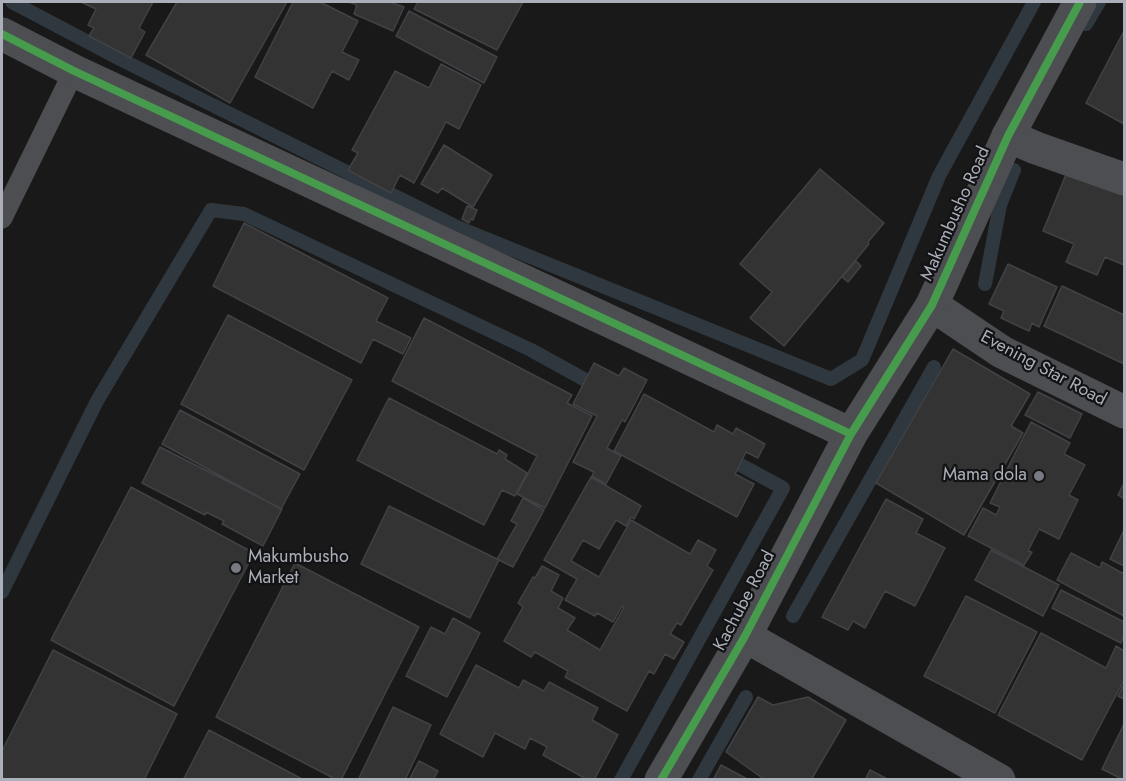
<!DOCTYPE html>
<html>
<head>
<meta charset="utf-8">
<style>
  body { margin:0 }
  #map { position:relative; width:1126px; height:781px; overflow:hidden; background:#191919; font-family:Jost,sans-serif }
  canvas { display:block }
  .frame { position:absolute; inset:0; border:3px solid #aaafb9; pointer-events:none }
</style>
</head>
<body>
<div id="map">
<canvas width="1126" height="781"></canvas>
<div class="frame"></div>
</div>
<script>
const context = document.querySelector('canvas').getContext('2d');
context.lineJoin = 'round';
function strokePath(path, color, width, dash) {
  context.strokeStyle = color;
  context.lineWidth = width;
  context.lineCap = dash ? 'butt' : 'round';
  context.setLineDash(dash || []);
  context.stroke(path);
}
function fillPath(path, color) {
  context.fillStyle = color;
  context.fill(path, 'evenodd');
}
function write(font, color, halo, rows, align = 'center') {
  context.font = font + ' Jost,sans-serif';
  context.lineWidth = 4.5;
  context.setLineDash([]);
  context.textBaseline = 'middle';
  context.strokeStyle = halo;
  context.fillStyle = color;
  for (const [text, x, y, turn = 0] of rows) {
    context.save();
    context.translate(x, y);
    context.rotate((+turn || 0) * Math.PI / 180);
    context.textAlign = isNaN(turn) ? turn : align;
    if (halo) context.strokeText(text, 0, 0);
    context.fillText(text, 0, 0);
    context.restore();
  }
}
const stream = new Path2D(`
  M12 2 122 60 457 227 831 379 862 360 939 176 1034 2
  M1086 24 1099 2
  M985 284 1000 205 1014 170
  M2 592 97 401 211 210 244 214 531 350 600 388
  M793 616 934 367
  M621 780 783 488 724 456
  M699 780 746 697`);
const building = new Path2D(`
  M81 2H153L139 28 145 32 131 58 89 36 94 28 88 25 96 9Z
  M177 2H287L230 103 146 55Z
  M293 2H320L358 21 342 52 359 60 349 80 332 71 313 108 255 77Z
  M349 2H390L404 7 393 31 354 14 357 5Z
  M418 2H523L497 50 414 9Z
  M409 11 497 57 484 83 396 36Z
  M1124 31V124L1086 103Z
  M441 64 481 85 459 129 446 122 414 183 400 175 391 193 348 170 358 153 352 150 395 71 429 88Z
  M444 145 492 175 473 207 442 188 438 193 421 184Z
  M820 169 884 223 868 242 869 244 784 346 750 318 772 292 740 264Z
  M1067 172 1124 195V265L1105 257 1097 275 1066 262 1074 244 1043 231Z
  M467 206 477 210 473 220 471 219 469 223 462 219Z
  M244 223 388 298 376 321 411 338 403 354 373 339 361 363 213 286Z
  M856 261 861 266 848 282 842 277Z
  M1008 264 1057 287 1039 327 1032 323 1029 331 1001 318 1004 311 989 304Z
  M1062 286 1124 315V364L1044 326Z
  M228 315 352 380 304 470 181 404Z
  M424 318 572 395 567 403 592 416 545 508 517 494 537 456 392 381Z
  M953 349 1030 394 1011 426 1023 433 964 535 876 483Z
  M594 363 619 376 624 368 647 380 625 422 622 420 607 448 621 456 606 484 592 476 594 472 573 462 597 416 573 404Z
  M1038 392 1082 414 1070 438 1025 415Z
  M644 394 714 432 717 425 733 434 736 428 765 444 758 458 746 452 735 474 754 484 737 517 614 451Z
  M389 398 497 454 499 450 507 455 505 459 527 473 515 496 502 490 484 525 357 460Z
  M180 410 300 474 281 509 162 444Z
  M1031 422 1070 443 1064 454 1085 465 1069 495 1078 500 1059 539 1039 529 1028 551 1032 552 1024 565 968 536 983 508 996 515 1000 507 990 503Z
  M160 447 282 509 263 546 222 524 224 521 206 512 205 515 142 483Z
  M591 477 641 506 634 519 631 517 626 526 616 520 599 549 583 540 571 561 599 577 631 520 690 554 698 540 716 550 707 566 713 570 681 625 677 623 670 634 684 642 674 659 665 654 654 674 649 671 627 711 565 677 568 671 535 652 531 657 504 641 523 607 518 603 533 577 535 578 542 566 559 575 551 591 563 598 558 608 575 618 567 630 600 650 624 607 622 606 613 622 597 613 595 616 565 600 577 579 544 560Z
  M1124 483V499L1118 495Z
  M131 487 254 553 174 706 51 640Z
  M523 498 544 510 513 567 497 559 517 524 511 521Z
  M886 499 923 519 916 533 945 548 915 606 885 591 865 628 853 621 848 630 822 617Z
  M389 506 499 560 470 618 361 564Z
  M1124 530V566L1110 559Z
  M991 550 1059 585 1043 616 975 580Z
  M1071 553 1100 568 1102 562 1124 574V616L1057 580Z
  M295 563 419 627 341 780H337L216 717Z
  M1061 590 1124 622V636L1121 643 1052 608Z
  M966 596 1037 632 995 713 924 676Z
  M453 618 480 633 447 697 406 676 431 627 445 634Z
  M1041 633 1106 668 1116 646 1124 651V680L1082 760 998 715Z
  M53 650 177 714 144 780H2V751Z
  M476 665 519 688 523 680 544 691 549 682 598 708 592 720 618 735 594 780H588L543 755 547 747 530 738 525 749 495 733 483 757 440 734Z
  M1124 684V699L1118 696Z
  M758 697 773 705 808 697 846 720 811 780H765L726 752Z
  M393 707 431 725 405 780H358Z
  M1124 724V780L1102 769Z
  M209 730 304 780H183Z
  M419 761 438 771 433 780H409Z
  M721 765 749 780H713Z
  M870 770 889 780H865Z`);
const service = new Path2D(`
  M2 218 74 71`);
const minor = new Path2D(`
  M2 34 74 71 851 434 745 636 661 780
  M1008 136 1036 148 1124 179
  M932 305 1002 352 1124 412
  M745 636 999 780`);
const tertiary = new Path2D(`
  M851 434 932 305 1008 136 1080 2`);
const cycleway = new Path2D(`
  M2 34 74 71 851 434
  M661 780 745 636 851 434 932 305 1008 136 1080 2`);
const markers = [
  [1039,476,6,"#777a81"],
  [236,568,6,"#777a81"]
];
const streetNames = [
  ["Makumbusho Road",956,214,-66],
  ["Evening Star Road",1043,369,28],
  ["Kachube Road",745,601,-62]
];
const poiNames = [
  ["Mama dola",1027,476],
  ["Makumbusho",248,558,"left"],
  ["Market",248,579,"left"]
];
strokePath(stream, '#2f383e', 14);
fillPath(building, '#333334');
strokePath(building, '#414245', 1.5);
strokePath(service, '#4d4e51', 21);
strokePath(minor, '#4d4e51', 33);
strokePath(tertiary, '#4d4e51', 33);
strokePath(cycleway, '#469c4c', 8);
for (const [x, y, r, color] of markers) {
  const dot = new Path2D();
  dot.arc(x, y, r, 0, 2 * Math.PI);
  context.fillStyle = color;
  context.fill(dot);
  strokePath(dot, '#131315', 2);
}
write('18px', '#aaafb9', '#131315', streetNames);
write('18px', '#aaafb9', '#131315', poiNames, 'right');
</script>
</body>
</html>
